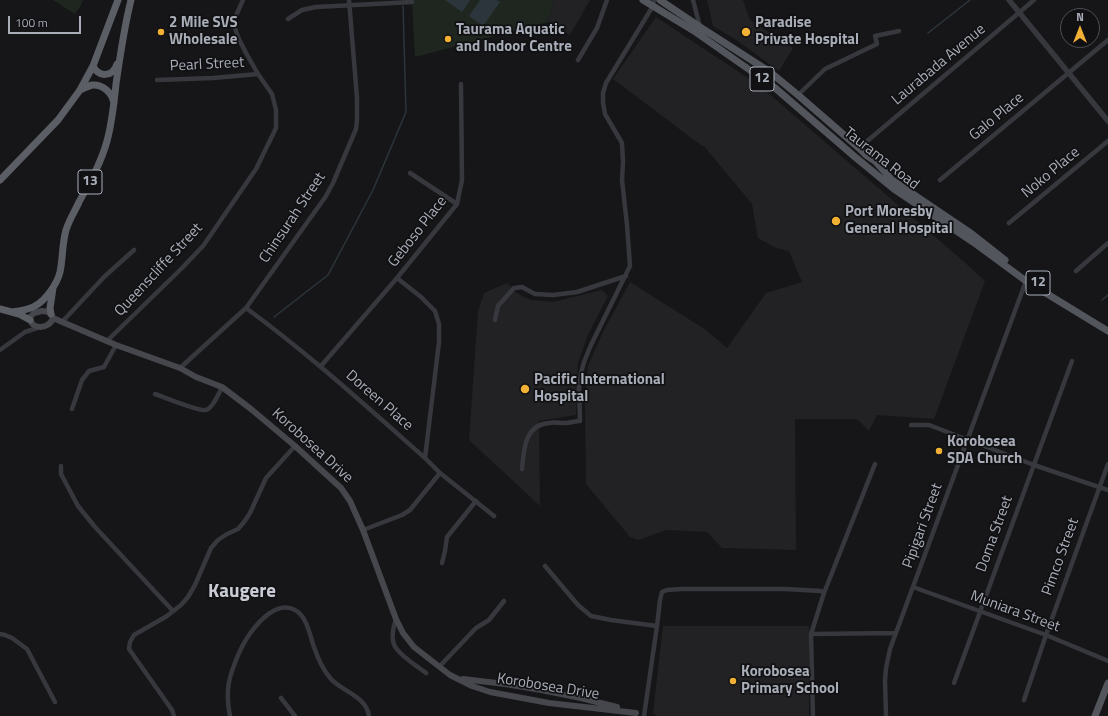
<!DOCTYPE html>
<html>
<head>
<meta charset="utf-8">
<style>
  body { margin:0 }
  #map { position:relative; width:1108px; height:716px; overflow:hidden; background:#161618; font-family:"Titillium Web",sans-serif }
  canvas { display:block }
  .north { position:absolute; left:1060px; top:8px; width:40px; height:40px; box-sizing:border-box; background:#111113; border:1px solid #4d4f55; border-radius:50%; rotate:0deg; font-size:11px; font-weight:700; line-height:16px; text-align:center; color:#a8adb8 }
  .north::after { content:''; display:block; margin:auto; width:14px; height:18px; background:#f2b134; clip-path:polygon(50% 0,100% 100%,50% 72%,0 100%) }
  .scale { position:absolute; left:8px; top:16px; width:73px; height:18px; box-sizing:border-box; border:2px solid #a8adb8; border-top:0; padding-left:5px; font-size:12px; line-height:14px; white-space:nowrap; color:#a8adb8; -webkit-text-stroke:3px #111113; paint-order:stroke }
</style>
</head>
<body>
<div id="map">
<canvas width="1108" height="716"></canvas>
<div class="north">N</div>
<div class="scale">100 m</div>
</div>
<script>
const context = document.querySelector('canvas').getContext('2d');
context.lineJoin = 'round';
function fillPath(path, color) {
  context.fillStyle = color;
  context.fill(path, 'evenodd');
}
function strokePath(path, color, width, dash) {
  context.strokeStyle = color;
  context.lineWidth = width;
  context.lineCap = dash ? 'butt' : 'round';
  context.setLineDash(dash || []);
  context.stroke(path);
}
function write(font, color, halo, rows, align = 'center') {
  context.font = font + ' "Titillium Web",sans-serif';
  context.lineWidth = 3.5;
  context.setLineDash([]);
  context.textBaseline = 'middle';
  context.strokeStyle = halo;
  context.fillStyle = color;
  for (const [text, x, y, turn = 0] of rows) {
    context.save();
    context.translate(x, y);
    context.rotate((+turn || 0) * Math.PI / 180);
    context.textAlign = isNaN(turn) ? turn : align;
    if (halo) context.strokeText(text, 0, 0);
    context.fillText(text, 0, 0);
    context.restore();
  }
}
const built = new Path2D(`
  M554 0H590L570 35 548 22Z
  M707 0H743L750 20 793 48 779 71 735 39 713 26Z
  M656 17 760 86 962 260 985 281 934 419 877 415 869 431 857 419H795L796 550 722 548 707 532 667 530 638 540 630 537 586 484 585 402 588 366 603 332 630 282 706 330 727 348 766 293 802 282 789 251 776 248 758 238 752 204 704 146H702L613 79Z
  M507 283 518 294 531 300 553 302 602 290 608 296 588 335 578 363 576 415 539 421 540 506 469 440 478 311 484 293Z
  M663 626H809V716H657L653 713Z`);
const green = new Path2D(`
  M53 0H83L81 5 75 14Z
  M412 0H554L548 22 415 57Z`);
const water = new Path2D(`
  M445 0H470L462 12Z
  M480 0H496L500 2 483 26 469 16Z`);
const stream = new Path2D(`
  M928 33 970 0
  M1102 300 1108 295
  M274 317 328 275 373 190 406 112 403 6`);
const minor = new Path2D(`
  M693 0 700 27
  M288 19 302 10 316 7 412 2
  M578 60 597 28 607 0
  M157 80 213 78 258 74
  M798 95 825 69 877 44 875 36 899 31
  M859 148 1034 0
  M410 173 457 204
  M940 180 1108 40
  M1009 223 1108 141
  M1076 271 1108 243
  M397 278 421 297 435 311 439 324V342L425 458
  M246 308C309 354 367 407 425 458L440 473 494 516
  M495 320 498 306 514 288 522 287 535 294 553 295 577 292 626 276
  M62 322 104 277 134 250
  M107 341 182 268 203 246 256 169 276 128V110L272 94 258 74 246 53 238 37 235 28 234 20 243 0
  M0 350 25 332 40 327
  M321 366 397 278 457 204 462 180 461 84
  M180 368 246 308 326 196 333 183 356 129 357 120V98L349 0
  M155 394C164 397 200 412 206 410 213 408 219 393 222 387
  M72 409 82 380 89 371 104 367 116 345
  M911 425H929L1034 465 1108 490
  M61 466V474L78 506 95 527 173 611
  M522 469C524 450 524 425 549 423 554 422 559 423 565 423 570 423 575 421 580 421L579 388 581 373 584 362 591 345 630 266 627 225 622 180 623 162 622 143 605 114 603 103V93L606 83 653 6 654 0
  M363 530 402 515 410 510 440 473
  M442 563 445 551 447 537 476 501
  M545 566 578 605 591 616 611 620 657 626 644 716
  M913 587 1046 635 1108 661
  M824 593 875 464
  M396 619C393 628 390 640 396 648 402 657 417 666 426 673
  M657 626 660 600 662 592 667 590 682 589H785L821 591 824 593 811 634
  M0 634 5 635 12 638 27 649 55 702
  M439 667 476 628 489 620 504 601
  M954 683 1072 361
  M281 698 295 716
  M1024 700 1046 635 1108 464
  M174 716 172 710 129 649 130 642 134 635 167 616 181 605 188 597 195 585 211 548 218 540 227 534 238 529 244 522 250 513 266 478 295 446
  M230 716C227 702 227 685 232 671 236 659 242 645 249 635 258 622 277 600 295 610 307 616 310 636 314 647 318 659 323 670 331 679 343 692 366 696 369 716
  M813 716 811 634 896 633
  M886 716 885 681 886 668 890 649 1026 281`);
const tertiary = new Path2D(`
  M1009 0 1108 121`);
const secondary = new Path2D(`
  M42 311C47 311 52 313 53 318 49 330 30 330 30 317L34 313Z
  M53 318 116 345 180 368 196 377 222 387 251 409 295 446 341 488 350 501 363 530 396 619 403 633 414 647 450 675 472 686 490 692 549 703 636 713
  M463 679C514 684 568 694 617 707`);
const primary = new Path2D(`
  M643 0 694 31 774 87 855 157 894 189 973 242 1026 281 1108 331
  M660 0 700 27 770 72 798 95 859 148 866 155 875 161 892 180 972 234 1005 260
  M1095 716 1108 683`);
const trunk = new Path2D(`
  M93 66C99 78 113 77 117 64
  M80 90C84 88 88 86 92 85 103 84 112 93 114 103
  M0 180 58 120 80 90 93 66 118 0
  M0 309 19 314 30 320
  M12 312C20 311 28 310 35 306 46 300 57 284 60 272 63 258 62 244 66 230 69 220 75 211 79 202 90 182 101 163 107 141 112 123 114 103 116 84 120 56 124 28 131 0
  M51 314 50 308 53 288`);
const markers = [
  [161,32,4,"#f2b134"],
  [746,32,5,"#f2b134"],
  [448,39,4,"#f2b134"],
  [836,221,5,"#f2b134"],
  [525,389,5,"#f2b134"],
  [939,451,4,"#f2b134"],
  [733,681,4,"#f2b134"]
];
const shields = [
  [762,79,24],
  [90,182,24],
  [1038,283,24]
];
const shieldNames = [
  ["12",762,79],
  ["13",90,182],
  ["12",1038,283]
];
const poiNames = [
  ["2 Mile SVS",169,23],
  ["Wholesale",169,40],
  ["Paradise",755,23],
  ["Private Hospital",755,40],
  ["Taurama Aquatic",456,30],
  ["and Indoor Centre",456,47],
  ["Port Moresby",845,212],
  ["General Hospital",845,229],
  ["Pacific International",534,380],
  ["Hospital",534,397],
  ["Korobosea",947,442],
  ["SDA Church",947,459],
  ["Korobosea",741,672],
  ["Primary School",741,689]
];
const streetNames = [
  ["Pearl Street",207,65,-3],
  ["Laurabada Avenue",939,65,-40],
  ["Galo Place",997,117,-40],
  ["Taurama Road",881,159,38],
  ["Noko Place",1051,173,-40],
  ["Chinsurah Street",293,218,-56],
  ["Geboso Place",418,232,-52],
  ["Queenscliffe Street",159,270,-47],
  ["Doreen Place",379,401,41],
  ["Korobosea Drive",312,446,42],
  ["Pipigari Street",923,526,-70],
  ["Doma Street",995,534,-70],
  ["Pimco Street",1061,557,-70],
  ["Muniara Street",1015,612,20],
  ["Korobosea Drive",548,687,9]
];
const districtNames = [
  ["Kaugere",242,592]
];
fillPath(built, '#222225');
fillPath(green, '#1e261f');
fillPath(water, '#2c353c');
strokePath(stream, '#2c353c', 1.5);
strokePath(minor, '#37383d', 4.5);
strokePath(tertiary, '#37383d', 5.5);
strokePath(secondary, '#45474d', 6);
strokePath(primary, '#53555c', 7);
strokePath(trunk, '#5b5e65', 7);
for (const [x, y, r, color] of markers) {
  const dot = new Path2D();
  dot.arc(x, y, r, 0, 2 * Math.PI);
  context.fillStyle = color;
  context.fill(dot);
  strokePath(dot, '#111113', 1.5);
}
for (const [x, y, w] of shields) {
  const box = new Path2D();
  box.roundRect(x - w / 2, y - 12, w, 24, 3);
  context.fillStyle = '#111113';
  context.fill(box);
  strokePath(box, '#a8adb8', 1);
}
write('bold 14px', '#a8adb8', null, shieldNames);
write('bold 15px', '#a8adb8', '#111113', poiNames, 'left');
write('15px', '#a8adb8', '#111113', streetNames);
write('bold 19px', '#c9ccd4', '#111113', districtNames);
</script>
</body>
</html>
